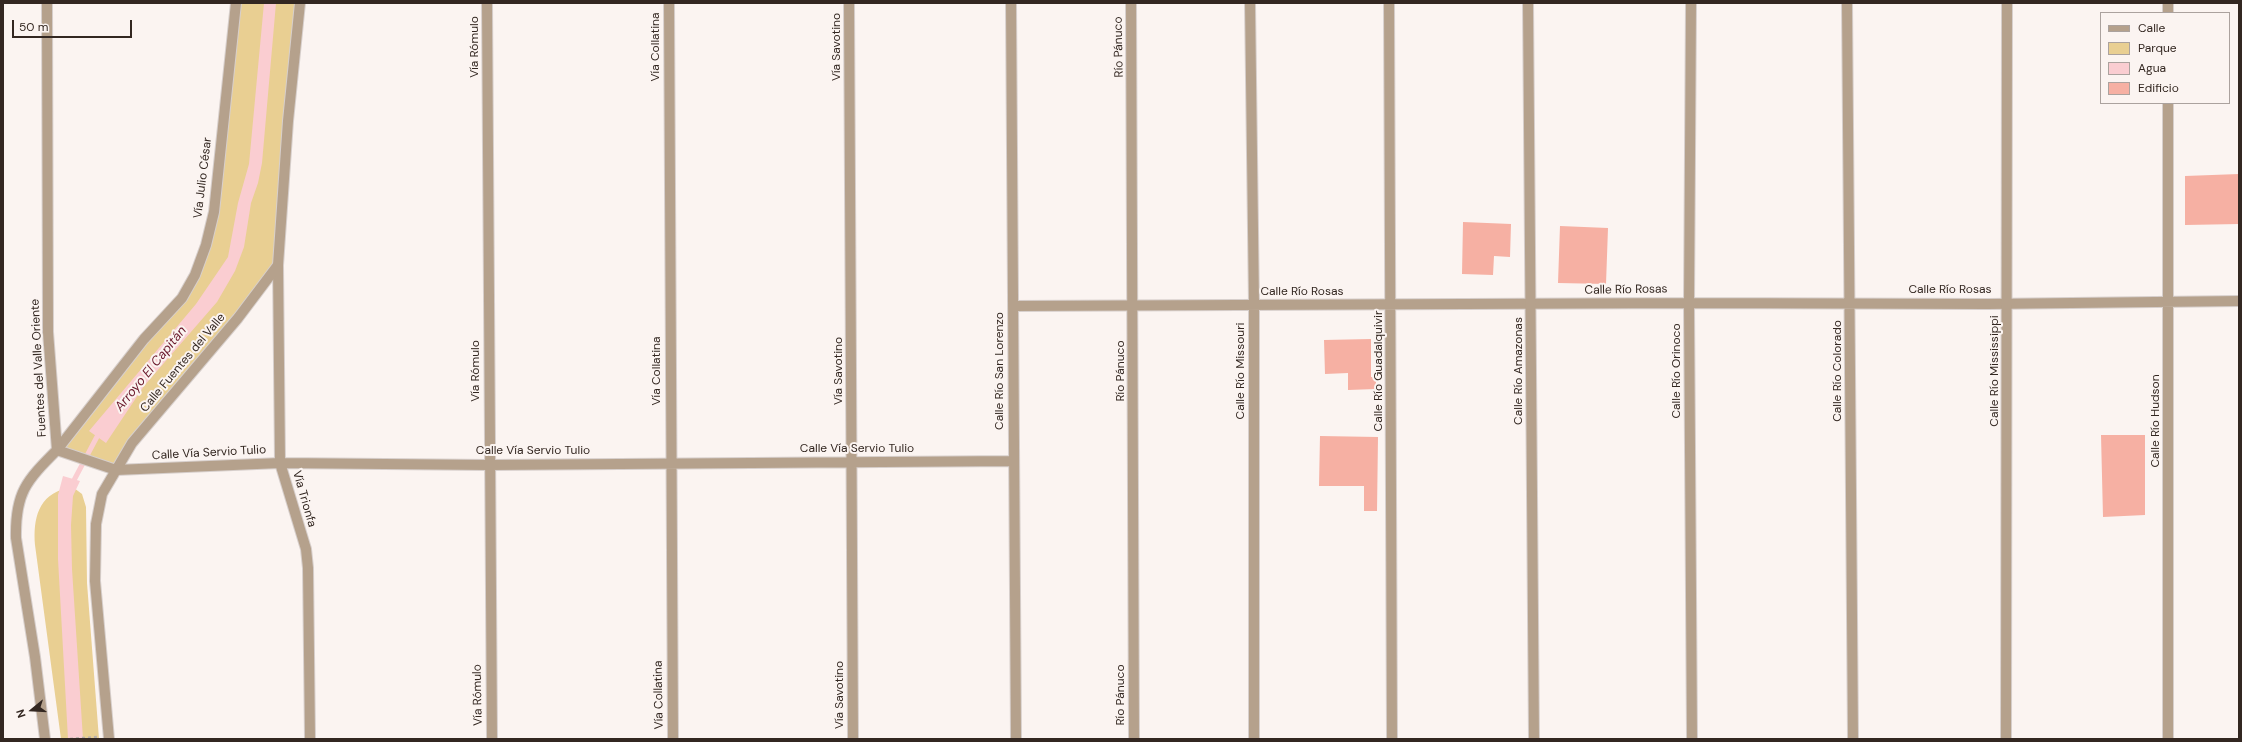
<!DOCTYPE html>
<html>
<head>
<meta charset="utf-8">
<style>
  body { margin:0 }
  #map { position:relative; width:2242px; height:742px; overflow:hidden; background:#fbf4f1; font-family:"DM Sans",sans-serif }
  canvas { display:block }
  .frame { position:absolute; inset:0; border:4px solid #332721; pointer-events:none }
  .legend { position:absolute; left:2100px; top:12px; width:130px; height:92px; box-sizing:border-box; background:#fbf4f1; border:1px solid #aba29e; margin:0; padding:5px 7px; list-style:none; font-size:12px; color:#332721 }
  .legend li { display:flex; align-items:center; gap:8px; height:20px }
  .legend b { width:20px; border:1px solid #aba29e }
  .north { position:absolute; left:12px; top:690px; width:40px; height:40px; -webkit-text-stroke:3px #fbf4f1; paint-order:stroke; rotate:252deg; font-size:11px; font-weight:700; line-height:16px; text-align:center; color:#332721 }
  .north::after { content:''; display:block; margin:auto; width:14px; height:18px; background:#332721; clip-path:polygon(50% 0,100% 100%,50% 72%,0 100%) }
  .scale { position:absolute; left:12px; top:20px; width:120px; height:18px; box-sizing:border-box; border:2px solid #332721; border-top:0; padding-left:5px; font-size:12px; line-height:14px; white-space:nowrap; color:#332721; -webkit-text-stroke:3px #fbf4f1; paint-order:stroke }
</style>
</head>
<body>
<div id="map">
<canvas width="2242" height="742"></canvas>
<div class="frame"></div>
<ul class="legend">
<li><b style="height:5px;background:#b5a18c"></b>Calle</li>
<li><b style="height:11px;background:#e9cf92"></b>Parque</li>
<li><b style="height:11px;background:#facdd1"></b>Agua</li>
<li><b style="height:11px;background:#f6b0a3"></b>Edificio</li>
</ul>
<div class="north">N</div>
<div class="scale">50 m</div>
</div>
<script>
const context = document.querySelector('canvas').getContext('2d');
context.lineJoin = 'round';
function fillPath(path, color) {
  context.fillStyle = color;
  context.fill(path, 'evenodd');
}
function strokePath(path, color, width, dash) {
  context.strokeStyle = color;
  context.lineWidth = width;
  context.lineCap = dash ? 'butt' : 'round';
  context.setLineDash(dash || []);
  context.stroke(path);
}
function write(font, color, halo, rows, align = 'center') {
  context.font = font + ' "DM Sans",sans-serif';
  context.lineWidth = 4;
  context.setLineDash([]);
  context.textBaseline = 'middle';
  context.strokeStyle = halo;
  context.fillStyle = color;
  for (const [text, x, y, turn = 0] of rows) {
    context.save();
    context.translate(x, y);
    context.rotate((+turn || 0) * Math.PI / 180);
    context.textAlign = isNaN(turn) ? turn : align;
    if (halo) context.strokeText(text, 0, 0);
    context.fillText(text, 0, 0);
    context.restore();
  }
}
const green = new Path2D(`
  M236 3H300L278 265 116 470 57 450 182 298 206 245Z
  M67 488H74L82 494 86 507 87 583 99 739H61L35 545C33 519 38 495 67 488Z`);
const water = new Path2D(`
  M264 3H276L262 163 258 183 251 203 244 247 235 271 217 302 144 386 106 443 89 431 196 304 228 257 238 203 249 164Z
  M63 476 80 481 73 496 71 525 72 569 83 739H68L58 559V495Z`);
const stream = new Path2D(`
  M72 484 100 431`);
const building = new Path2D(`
  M2239 174V224L2185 225V176Z
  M1463 222 1511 224 1510 257 1494 256 1493 275 1462 274Z
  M1560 226 1608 228 1606 284 1558 283Z
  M1371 339V377H1376V389L1348 390V373L1325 374 1324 340Z
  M2101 435H2145V515L2103 517Z
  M1320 436 1378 437 1377 511H1364V486H1319Z`);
const path = new Path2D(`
  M70 739 97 737`);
const minor = new Path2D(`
  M236 3 214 212 206 245 195 275 182 298 144 339 57 450 116 470 280 463 489 465 1013 461
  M487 3 492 739
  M669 3 673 739
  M849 3 853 739
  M1011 3 1016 739
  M1131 3 1134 739
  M1250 3 1254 305V739
  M1389 3 1392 739
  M1691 3 1689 303 1692 739
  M1847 3 1853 739
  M2168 3V13
  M2168 103V739
  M278 265 280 463 306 549 308 568 310 739
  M1013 306 1689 303 1988 304 2239 301`);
const tertiary = new Path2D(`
  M1528 3 1534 739
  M45 739 35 657 16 538C15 493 26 481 57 450L48 332 47 3
  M109 739 95 581 96 524 102 494 132 443 238 318 278 265 288 121 300 3
  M2006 739 2007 3`);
const streetNames = [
  ["Vía Rómulo",475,47,-90],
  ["Vía Collatina",656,47,-90],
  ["Vía Savotino",837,47,-90],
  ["Río Pánuco",1119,47,-91],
  ["Vía Julio César",203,178,-83],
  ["Calle Río Rosas",1626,290,-1],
  ["Calle Río Rosas",1950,290],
  ["Calle Río Rosas",1302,292],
  ["Calle Fuentes del Valle",183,363,-50],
  ["Fuentes del Valle Oriente",39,368,-93],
  ["Vía Rómulo",476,371,-90],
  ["Vía Collatina",657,371,-90],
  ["Vía Savotino",839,371,-90],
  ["Calle Río San Lorenzo",1000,371,-90],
  ["Río Pánuco",1121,371,-90],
  ["Calle Río Missouri",1241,371,-90],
  ["Calle Río Guadalquivir",1379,371,-90],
  ["Calle Río Amazonas",1519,371,-90],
  ["Calle Río Orinoco",1677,371,-90],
  ["Calle Río Colorado",1838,371,-90],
  ["Calle Río Mississippi",1995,371,-90],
  ["Calle Río Hudson",2156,421,-90],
  ["Calle Vía Servio Tulio",857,449],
  ["Calle Vía Servio Tulio",533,451],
  ["Calle Vía Servio Tulio",209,453,-3],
  ["Vía Trionfa",304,499,74],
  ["Vía Rómulo",478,695,-91],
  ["Vía Collatina",659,695,-91],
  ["Vía Savotino",840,695,-90],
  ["Río Pánuco",1121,695,-90]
];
const waterNames = [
  ["Arroyo El Capitán",151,369,-51]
];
fillPath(green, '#e9cf92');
fillPath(water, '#facdd1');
strokePath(stream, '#facdd1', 5);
fillPath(building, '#f6b0a3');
strokePath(minor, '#d7cfcc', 12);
strokePath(tertiary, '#d7cfcc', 12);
strokePath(path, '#b9b1ad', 2.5, [3, 3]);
strokePath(minor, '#b5a18c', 10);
strokePath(tertiary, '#b5a18c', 10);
write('12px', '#332721', '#fbf4f1', streetNames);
write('italic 13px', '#6a182b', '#fbf4f1', waterNames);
</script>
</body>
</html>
